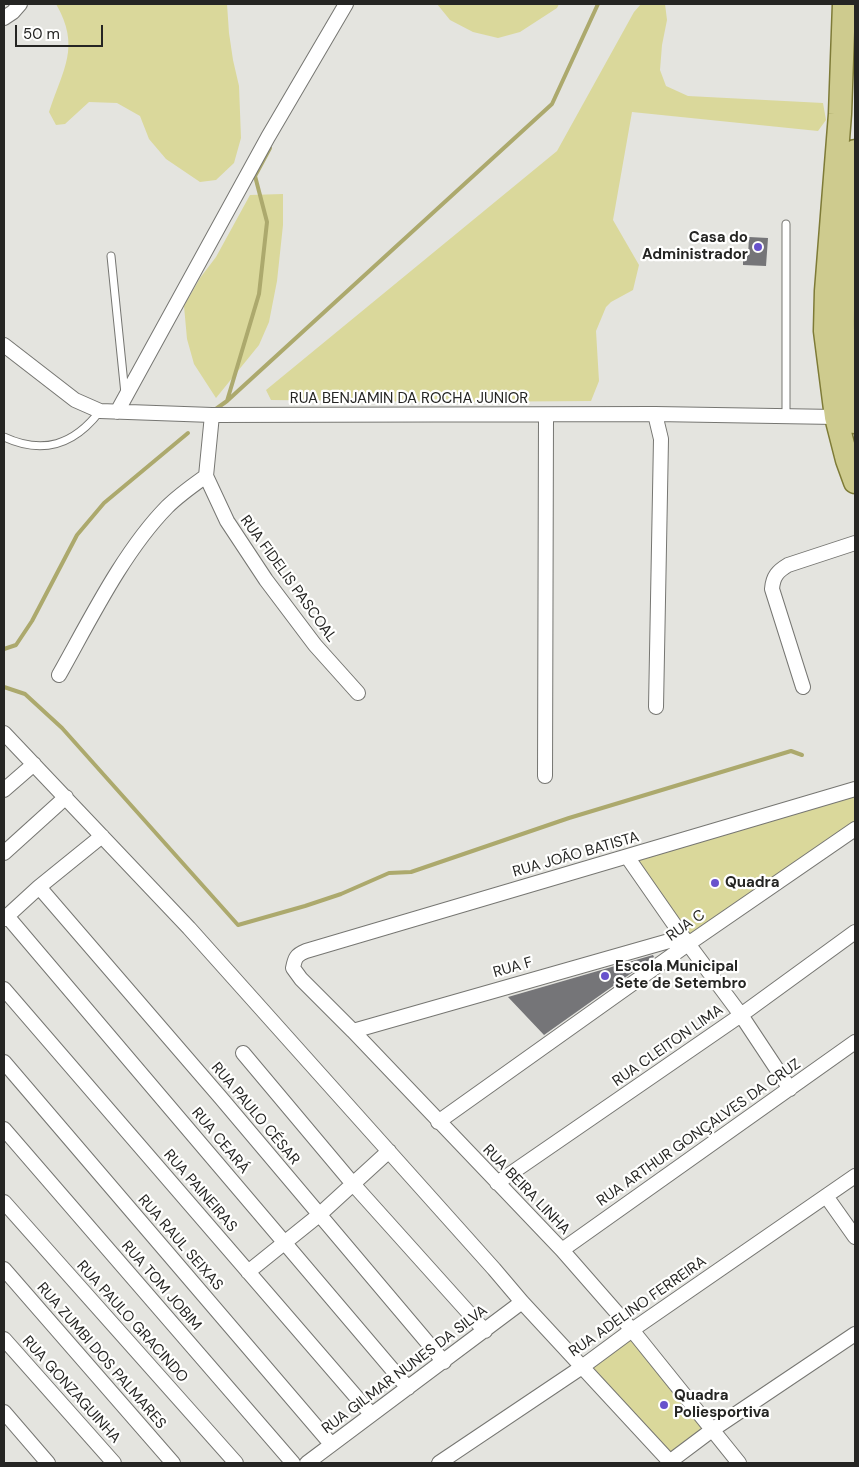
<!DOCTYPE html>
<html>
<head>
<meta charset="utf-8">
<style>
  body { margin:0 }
  #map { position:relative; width:859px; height:1467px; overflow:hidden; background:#e4e4df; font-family:"DM Sans",sans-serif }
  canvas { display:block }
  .frame { position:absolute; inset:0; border:5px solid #252523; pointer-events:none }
  .scale { position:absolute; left:15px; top:25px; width:88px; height:22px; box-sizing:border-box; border:2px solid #252523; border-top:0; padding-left:6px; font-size:15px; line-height:18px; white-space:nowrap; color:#252523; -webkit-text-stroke:4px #fffffe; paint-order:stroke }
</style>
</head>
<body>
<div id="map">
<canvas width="859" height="1467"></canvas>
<div class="frame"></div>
<div class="scale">50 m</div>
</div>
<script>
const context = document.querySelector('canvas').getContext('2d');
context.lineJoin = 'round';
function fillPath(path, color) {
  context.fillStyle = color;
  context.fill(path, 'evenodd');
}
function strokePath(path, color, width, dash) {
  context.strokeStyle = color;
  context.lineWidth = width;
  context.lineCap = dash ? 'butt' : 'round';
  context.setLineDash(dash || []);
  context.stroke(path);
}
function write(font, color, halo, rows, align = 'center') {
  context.font = font + ' "DM Sans",sans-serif';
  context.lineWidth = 4.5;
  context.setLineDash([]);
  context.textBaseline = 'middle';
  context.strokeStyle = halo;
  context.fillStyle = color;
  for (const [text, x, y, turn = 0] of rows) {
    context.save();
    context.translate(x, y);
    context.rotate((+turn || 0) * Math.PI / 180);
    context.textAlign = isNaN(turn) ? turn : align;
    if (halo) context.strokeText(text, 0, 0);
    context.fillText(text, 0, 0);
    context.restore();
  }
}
const green = new Path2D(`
  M56 4H227L229 33 233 60 239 86 241 138 234 163 216 180 200 182 166 159 149 139 140 116 117 103 89 102 65 124 56 125 49 112C63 69 81 47 56 4Z
  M437 4H559L557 8 520 32 498 38 473 32 450 20Z
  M641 4H665L667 20 662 45 660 70 666 86 688 96 823 103 826 120 818 131 632 112 613 220 639 265 633 290 611 302 606 307 596 331 599 381 591 401 448 402 271 400 266 390 557 151 634 12Z
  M283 194V225L277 281 269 322 259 345 216 398 194 364 187 339 184 306 200 278 216 257 250 195Z
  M855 792V826L689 940 630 857Z
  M630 1334 709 1427 670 1458 585 1369Z`);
const stream = new Path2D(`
  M227 401 259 294 267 222 255 176 270 148
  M213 411 227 401 552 104 598 4
  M4 649 16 645 32 621 77 535 104 503 188 433
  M4 687 25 694 62 728 238 925 305 906 341 894 389 873 411 872 569 818 791 751 802 755`);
const building = new Path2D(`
  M749 237 768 238 766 266 743 265V256H748Z
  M653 955 654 957 544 1035 508 997Z`);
const lane = new Path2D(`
  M111 256 125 394
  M786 416V224
  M4 437C43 455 74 445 100 411`);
const street = new Path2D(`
  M4 18 13 12 20 4
  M4 345 75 400 100 411 212 415 655 414 836 417 843 420
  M117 412 268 137 346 4
  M655 414 661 439 656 707
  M212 415 206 476 227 521 266 580 315 645 358 693
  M59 675C90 620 123 552 167 507 179 495 192 486 206 476
  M803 687 772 589C773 576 778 571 788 565L855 543
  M4 733 189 928 494 1269 522 1302 671 1463
  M545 776 546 415
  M4 790 34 764
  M4 853 66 797
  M628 858 683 937 741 1015 790 1089
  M39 887 221 1098 444 1362
  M7 916 408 1388
  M4 919 39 887 102 836
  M4 989 371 1414
  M353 1031 683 937
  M243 1053 353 1184 485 1331
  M4 1062 331 1444
  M438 1122 688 944 855 829
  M4 1129 293 1463
  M497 1183 741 1015 855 932
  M826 1196 855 1237
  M4 1202 236 1463
  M562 1250 855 1042
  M4 1269 173 1463
  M248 1272 319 1215 389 1151
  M4 1339 114 1463
  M4 1412 48 1463
  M307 1463 522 1302
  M439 1463 582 1367 632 1330 855 1176
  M668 1463 712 1430 855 1334
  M739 1463 632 1330 562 1250 353 1031 301 979 293 968C295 958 296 955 306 951L855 789`);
const primary = new Path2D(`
  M844 4 840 114 826 291 825 331 836 417 847 460 855 482
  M855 151C850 211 842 271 843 331 843 362 849 392 855 422`);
const markers = [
  [758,247,5,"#6852cc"],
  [715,883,5,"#6852cc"],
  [605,976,5,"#6852cc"],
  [664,1405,5,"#6852cc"]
];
const poiNames = [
  ["Casa do",748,238,"right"],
  ["Administrador",748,255,"right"],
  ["Quadra",725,883],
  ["Escola Municipal",615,967],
  ["Sete de Setembro",615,984],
  ["Quadra",674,1396],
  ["Poliesportiva",674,1413]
];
const streetNames = [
  ["RUA BENJAMIN DA ROCHA JUNIOR",409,399],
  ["RUA FIDELIS PASCOAL",288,579,54],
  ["RUA JOĀO BATISTA",576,855,-16],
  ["RUA C",686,926,-35],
  ["RUA F",513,968,-16],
  ["RUA CLEITON LIMA",668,1046,-35],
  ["RUA PAULO CÉSAR",255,1114,50],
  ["RUA ARTHUR GONÇALVES DA CRUZ",699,1133,-35],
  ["RUA CEARÁ",220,1141,50],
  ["RUA BEIRA LINHA",526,1190,46],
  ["RUA PAINEIRAS",200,1191,49],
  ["RUA RAUL SEIXAS",180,1243,49],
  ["RUA TOM JOBIM",161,1286,49],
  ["RUA ADELINO FERREIRA",638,1307,-35],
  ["RUA PAULO GRACINDO",132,1322,48],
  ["RUA ZUMBI DOS PALMARES",101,1356,49],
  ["RUA GILMAR NUNES DA SILVA",405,1370,-37],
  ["RUA GONZAGUINHA",71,1390,48]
];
fillPath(green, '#dad89b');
strokePath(stream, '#aca96d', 4);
fillPath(building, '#757578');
strokePath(lane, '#767672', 9);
strokePath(street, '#767672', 16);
strokePath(primary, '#7e7b37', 25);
strokePath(lane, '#fff', 7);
strokePath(street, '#fff', 14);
strokePath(primary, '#cecb8e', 22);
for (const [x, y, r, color] of markers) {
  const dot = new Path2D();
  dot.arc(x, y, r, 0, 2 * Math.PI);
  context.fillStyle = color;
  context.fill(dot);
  strokePath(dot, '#fffffe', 2);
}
write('bold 15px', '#252523', '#fffffe', poiNames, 'left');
write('15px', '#252523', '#fffffe', streetNames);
</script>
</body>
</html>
